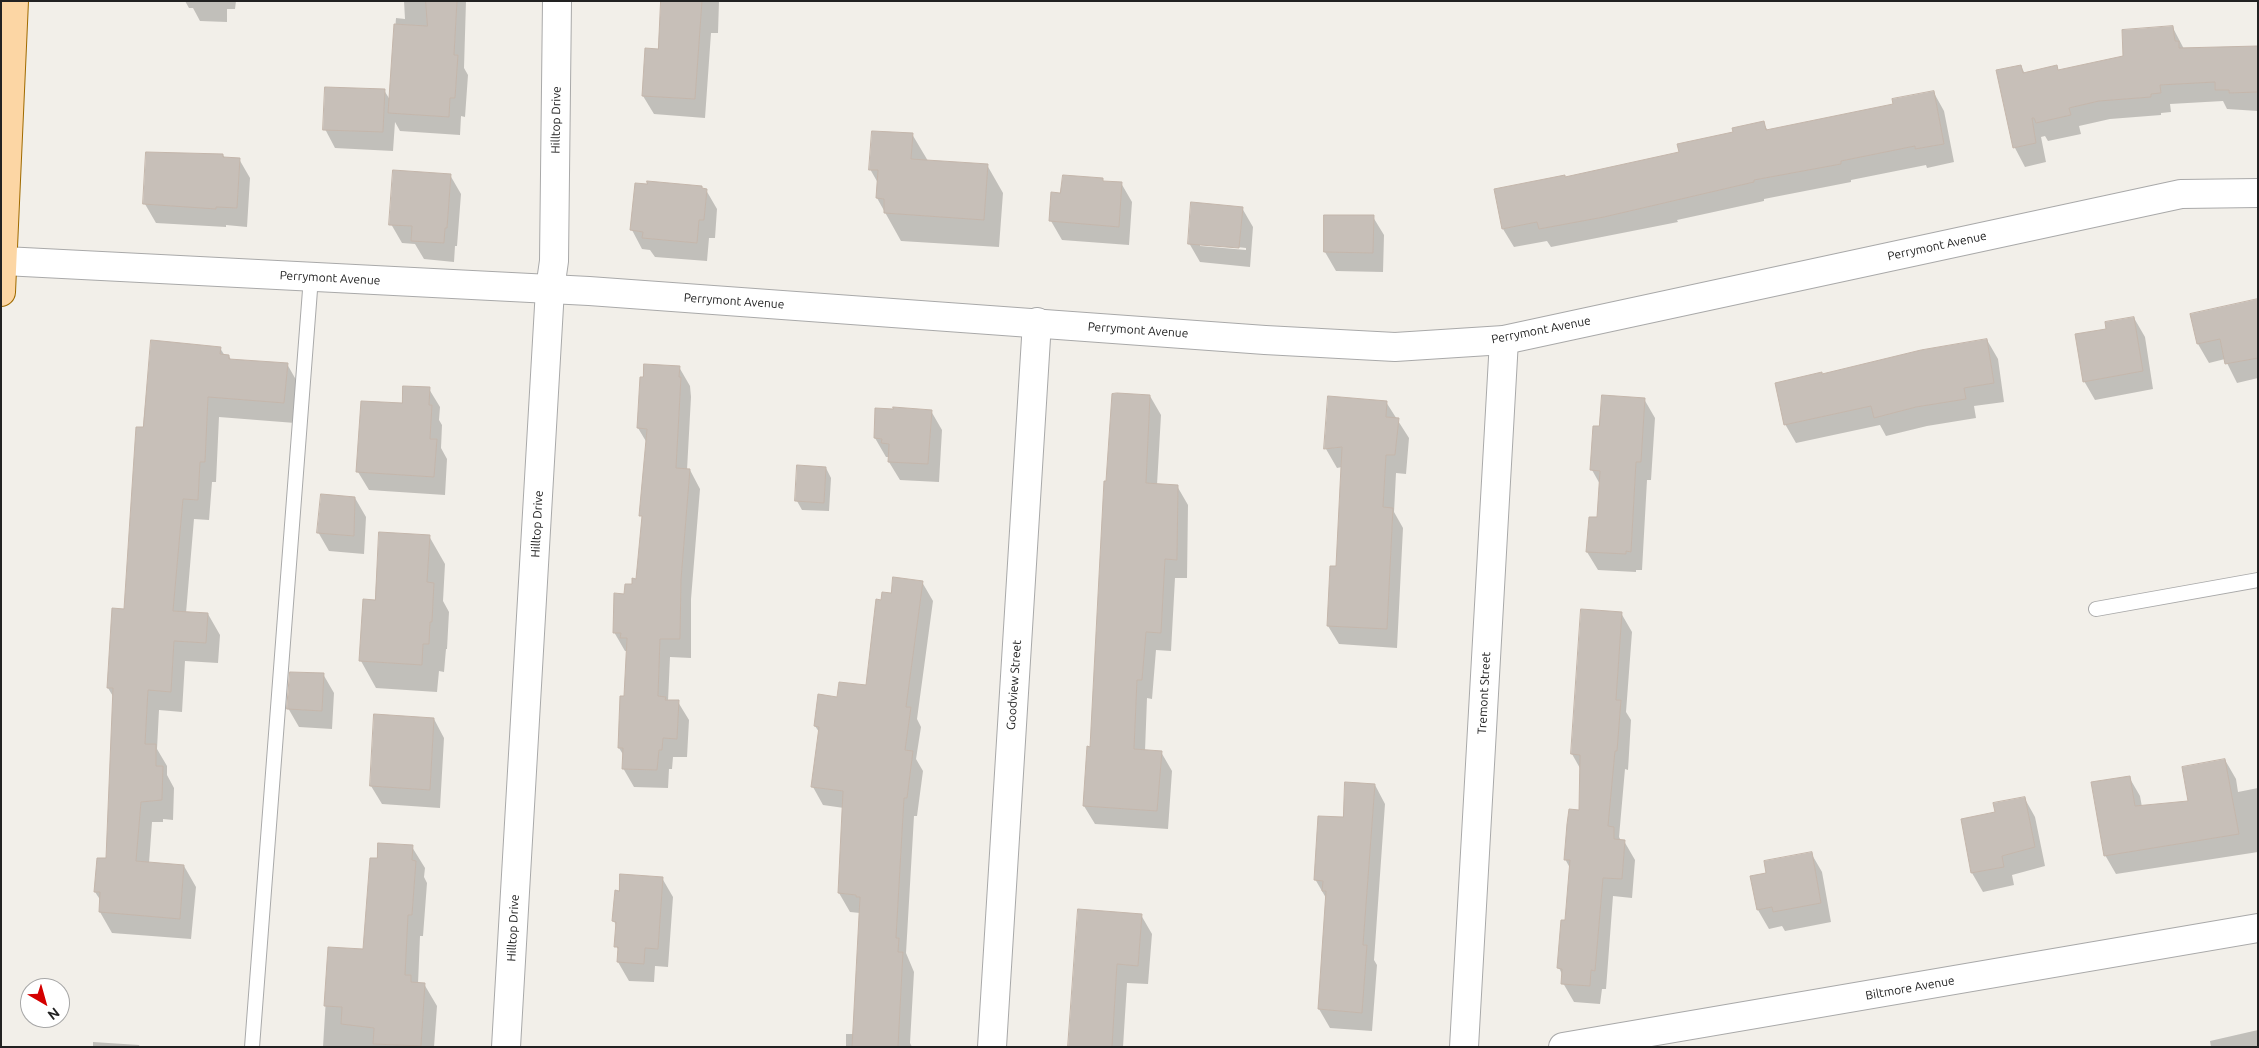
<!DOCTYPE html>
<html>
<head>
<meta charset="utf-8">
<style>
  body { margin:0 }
  #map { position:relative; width:2259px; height:1048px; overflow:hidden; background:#f2efe9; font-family:Ubuntu,sans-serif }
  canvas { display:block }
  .frame { position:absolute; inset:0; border:2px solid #222; pointer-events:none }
  .north { position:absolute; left:20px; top:978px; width:50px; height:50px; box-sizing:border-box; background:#fff; border:1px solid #a7a7a7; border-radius:50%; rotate:142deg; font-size:14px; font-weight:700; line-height:20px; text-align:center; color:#222 }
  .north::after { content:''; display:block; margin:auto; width:18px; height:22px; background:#d40000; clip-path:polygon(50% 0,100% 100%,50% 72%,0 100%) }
</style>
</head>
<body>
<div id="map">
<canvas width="2259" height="1048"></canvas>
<div class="frame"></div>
<div class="north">N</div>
</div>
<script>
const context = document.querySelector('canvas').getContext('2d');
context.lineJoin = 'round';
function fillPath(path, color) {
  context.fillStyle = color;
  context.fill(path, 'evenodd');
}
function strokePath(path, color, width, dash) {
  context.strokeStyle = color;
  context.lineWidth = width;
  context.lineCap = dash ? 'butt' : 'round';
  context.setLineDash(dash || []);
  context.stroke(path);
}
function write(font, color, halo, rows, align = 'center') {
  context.font = font + ' Ubuntu,sans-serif';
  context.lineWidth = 4.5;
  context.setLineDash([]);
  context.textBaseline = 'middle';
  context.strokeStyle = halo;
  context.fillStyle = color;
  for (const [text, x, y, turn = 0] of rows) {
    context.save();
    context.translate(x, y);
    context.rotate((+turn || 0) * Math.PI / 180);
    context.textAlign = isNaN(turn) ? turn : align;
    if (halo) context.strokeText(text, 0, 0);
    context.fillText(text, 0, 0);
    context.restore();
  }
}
const shadow = new Path2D(`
  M185 1H236L235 9H227V22L200 21 193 8H189Z
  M404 1H466L464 68 468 75 465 117 461 116 460 135 400 131 395 122 393 151 335 148 325 129 384 90 390 100 396 18 405 19Z
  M662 1H719L718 33H711L705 118 654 114 643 96 660 50Z
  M2173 28 2184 49 2258 47V111L2227 109 2223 101 2170 104 2171 112 2161 113V115L2110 119 2079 126 2081 134 2048 141 2045 136 2041 137 2046 162 2025 167 2015 148 1997 71 2021 66 2025 74 2056 66 2059 72 2124 57Z
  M1934 93 1944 111 1954 162 1927 168 1926 165 1851 180V182L1764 199V201L1677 220 1678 222 1551 247 1547 241 1514 247 1503 229 1565 178 1680 153 1763 122 1768 131 1895 105Z
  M912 134 928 161 987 165 1003 193 999 247 901 241 877 198 878 183 870 169Z
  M223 155 225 158 239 159 250 178 247 227 226 225V227L156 223 145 204Z
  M450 175 461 194 457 246H455L454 262 424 259 415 244 402 243 391 224Z
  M1102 179 1104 182 1121 183 1132 202 1129 245 1062 240 1051 221 1062 194Z
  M703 189 706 190 717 209 715 238H709L707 261 655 257 650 250 642 249 632 230Z
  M1242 208 1253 227 1250 267 1200 262 1189 243ZM1200 243 1246 248V250L1200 246Z
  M1373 217 1384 235 1383 272 1336 271 1325 252Z
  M2258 301V378L2237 383 2225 359 2209 363 2198 344 2192 315Z
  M2134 318 2145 337 2153 389 2095 400 2084 381 2107 330Z
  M1987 340 1998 359 2004 402 1974 406 1976 418 1927 426 1886 436 1880 425 1796 443 1785 424 1822 376Z
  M220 348 225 356H229L231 360 287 364 299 385 295 423 219 417 216 482H212L209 520 194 519 186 613 208 614 220 635 218 663 185 661 182 712 159 710 157 749 167 766V775L174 788 173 820 163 819V822H152L149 863 184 866 196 887 191 939 112 933 100 912 101 901 95 892 107 860 114 698 108 688 125 610 144 428Z
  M679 367 690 386 691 397 687 470H690L700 489 691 599V658L670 657 668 701 678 702 689 720 687 757H673L672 769H669L668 788 634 787 623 768 624 756 619 748 626 697 628 651H625L614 632 626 595 638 580 647 443 638 428Z
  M429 389 440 407 439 420 442 425 441 448 447 459 445 495 369 490 358 472Z
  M1150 396 1161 415 1157 485 1177 486 1188 505 1187 578H1175L1171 651 1156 650 1152 699 1147 698 1145 751 1161 752 1172 771 1168 829 1095 824 1084 806 1091 748 1107 482Z
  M1329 398 1386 402 1409 438 1406 474 1396 473 1394 512 1403 528 1397 648 1339 644 1328 626 1337 568 1342 467 1337 468 1326 449Z
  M1644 399 1655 418 1651 480H1647L1642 570H1636V572L1598 570 1587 552 1598 519 1601 486 1592 470Z
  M931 411 942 430 939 482 900 480 889 462 890 457H886L875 438Z
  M826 468 831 478 829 511 802 510 797 501Z
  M355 498 366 517 364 554 329 551 318 532Z
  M429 536 445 564 443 601 449 612 447 649H446L444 672 439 671 437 692 376 688 361 661 376 601Z
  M922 582 933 601 917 719 921 727 916 759 923 771 917 816H914L906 953 914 972 910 1043 912 1047H846V1034H854L860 913 850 912 839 893 844 808 823 805 813 787 819 732 815 726 838 698 867 686 882 602 893 594Z
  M1621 613 1632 632 1626 712 1631 720 1628 770 1625 769 1619 837 1621 841H1624L1635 860 1632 898 1613 896 1606 989H1602L1600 1004 1574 1002 1563 983V976L1559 968 1566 921 1570 868 1565 859 1580 811 1581 770 1572 754Z
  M323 674 334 693 332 729 299 727 288 708Z
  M434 719 444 738 440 808 382 804 371 786Z
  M2225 760 2236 779 2238 792 2258 788V852L2116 874 2105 855 2129 777 2140 796 2142 807 2189 802Z
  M1375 785 1385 804 1374 960 1377 965 1372 1031 1330 1028 1319 1009 1326 898 1315 879 1344 818Z
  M2025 799 2035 817 2045 866 2012 875 2014 885 1983 892 1972 873 1963 820 1996 813Z
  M412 847 425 868 424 877 427 883 423 936H420L418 984H424L437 1006 434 1047H323L329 948 364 950 378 859Z
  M1811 853 1822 872 1831 922 1785 931 1782 926 1769 929 1758 910 1752 877 1767 874Z
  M662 878 673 897 668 967 655 966 654 982 629 981 618 962 619 951 616 946 617 928 614 921 620 892Z
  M1141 915 1152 934 1148 984 1127 983 1123 1047H1069Z
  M2258 1030V1047H2211L2210 1041Z
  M93 1042 139 1045 140 1047H93Z`);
const building = new Path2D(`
  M426 1H457L454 55H458L455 98H450L449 117 388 113 394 24 427 26Z
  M661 1H702L695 99 642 96 645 48 658 49Z
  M2173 26 2175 41H2179V48L2258 46V92L2229 93V90H2215V82L2160 85 2161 93 2151 94V97L2099 101 2069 108 2071 115 2036 123 2034 118H2032L2036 143 2013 148 1996 70 2021 65 2023 73 2057 65 2058 70 2123 56 2122 30Z
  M325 87 385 89 383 132 323 130Z
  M1934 91 1944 144 1915 149V146L1841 161V164L1754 180V182L1604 217 1539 229 1537 222 1502 229 1494 189 1565 175V177L1679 152 1677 144 1733 132 1732 128 1764 121 1766 130 1893 104 1892 99Z
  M872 131 913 133 911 159 988 164 984 220 884 213V199L876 198 878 170H869Z
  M146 152 223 154V157L240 158 237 208 216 207V209L143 204Z
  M393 170 451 174 447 228H445L444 243 411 241 412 226 389 225Z
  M1063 175 1103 178V181L1122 182 1119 227 1049 221 1051 192 1060 193Z
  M647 181 702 186V188L707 189 704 220H699L697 243 642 238 643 232 630 230 635 183 647 184Z
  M1191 202 1243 207 1239 248 1188 244Z
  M1324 215H1374L1373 253 1324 252Z
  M2258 299V358L2225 364 2220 339 2197 344 2190 314Z
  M2134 317 2143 371 2083 382 2075 334 2106 329 2105 322Z
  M1987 339 1994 383 1964 388 1966 399 1916 407 1874 418 1871 406 1784 425 1775 383 1822 372V374L1921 350Z
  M151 340 221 347 220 354 229 355V359L288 363 284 403 208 397 205 462H200L198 500 183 499 173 611 208 613 206 643 174 641 171 692 148 690 145 744H156V766H163L162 800 141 802 136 861 184 865 180 919 99 912 100 892H94L97 858H106L113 688H107L112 608 124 609 136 427H143Z
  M644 364 680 366 679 377H681L676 468 690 469 681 580 680 639H660L658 696 666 697 665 700H679L677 739 663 738 662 750H659L657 770 622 769 623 748H618L620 696H624L627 638H620L621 633H613L614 593 624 594 625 584H632V578L636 579 642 516H639L647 429 637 428 640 377H643Z
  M403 386 430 387 429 405H432L430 439H437L434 477 356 472 361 401 402 403Z
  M1117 393 1150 395 1146 483 1178 485 1177 560 1165 559 1161 633 1146 632 1142 680H1137L1134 749 1162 751 1157 811 1083 806 1087 746 1090 747 1104 481H1106L1112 394Z
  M1602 395 1645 398 1641 462H1636L1631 552 1626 551V554L1586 552 1589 517H1597L1600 471 1590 470 1593 426H1599Z
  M1328 396 1387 401 1386 417 1399 418 1395 455H1386L1383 507 1393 508 1387 629 1327 626 1330 566H1336L1342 447 1324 449Z
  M893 407 932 410 928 464 888 462 889 444 881 443 882 439 874 438 875 408 893 409Z
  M797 465 826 467 824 503 795 501Z
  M321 494 355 497 354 536 317 533Z
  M379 532 430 535 427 582 434 583 432 622H430L429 644H423L422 665 359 661 363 599 375 600Z
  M893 577 923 581 906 707H911L905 750 913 751 907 798H904L896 938H899L898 952H903L898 1047H852L860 897H856V895L838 893 843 791 811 787 819 727 814 726 818 694 837 697 839 682 866 685 876 599 881 600 882 592 891 593Z
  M1581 609 1622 612 1616 700H1621L1617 751H1615L1608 826 1614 827V839L1625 840 1622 879 1603 878 1595 971 1591 970 1590 986 1561 984 1562 969 1557 968 1561 920H1565L1570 860H1564L1567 824 1569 809 1579 810 1580 755 1571 754Z
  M290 672 324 673 322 711 287 709Z
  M374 714 434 718 430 790 370 786Z
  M2225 759 2239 834 2104 856 2091 782 2130 776 2135 806 2188 801 2182 767Z
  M1345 782 1375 784 1363 945H1367L1362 1013 1318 1009 1326 891H1322L1323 881 1314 880 1318 816 1343 817Z
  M2025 797 2035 847 2002 856 2004 867 1971 873 1961 819 1995 812 1993 803Z
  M378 843 413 845 412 860 416 861 412 915H408L405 975H411V982L425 983 421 1046 373 1044 374 1028 341 1024 342 1007 324 1006 328 947 363 949 370 858H377Z
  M1812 852 1821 903 1773 912 1772 907 1757 910 1750 876 1766 873 1764 861Z
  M620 874 663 877 658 949 645 948 644 964 617 962 618 947H614L616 922 612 921 615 890 619 891Z
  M1078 909 1142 914 1138 966 1117 964 1112 1047H1068Z`);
const service = new Path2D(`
  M2096 609 2258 580
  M252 1047 311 277`);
const minor = new Path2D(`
  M506 1047 550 289 554 261 557 1
  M992 1047 1037 322
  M1464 1047 1504 340
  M1563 1047 2258 928`);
const tertiary = new Path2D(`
  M4 261 589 291 1265 340 1395 347 1504 340 2181 194 2258 193`);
const primary = new Path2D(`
  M1 292 14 1`);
const streetNames = [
  ["Hilltop Drive",556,120,-89],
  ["Perrymont Avenue",1937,246,-12],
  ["Perrymont Avenue",330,278,3],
  ["Perrymont Avenue",734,301,4],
  ["Perrymont Avenue",1138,330,4],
  ["Perrymont Avenue",1541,330,-11],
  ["Hilltop Drive",537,524,-87],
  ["Goodview Street",1014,685,-86],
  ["Tremont Street",1484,693,-87],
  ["Hilltop Drive",513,928,-87],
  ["Biltmore Avenue",1910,988,-10]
];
fillPath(shadow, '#0003');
fillPath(building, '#c7bfb8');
strokePath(building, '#c4b6ab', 1);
strokePath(service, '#a9a9a9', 16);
strokePath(minor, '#a9a9a9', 30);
strokePath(tertiary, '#a9a9a9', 30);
strokePath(primary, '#a06b00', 30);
strokePath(service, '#fff', 14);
strokePath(minor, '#fff', 28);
strokePath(tertiary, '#fff', 28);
strokePath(primary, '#fcd6a4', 28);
write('12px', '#222', '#fff', streetNames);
</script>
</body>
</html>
